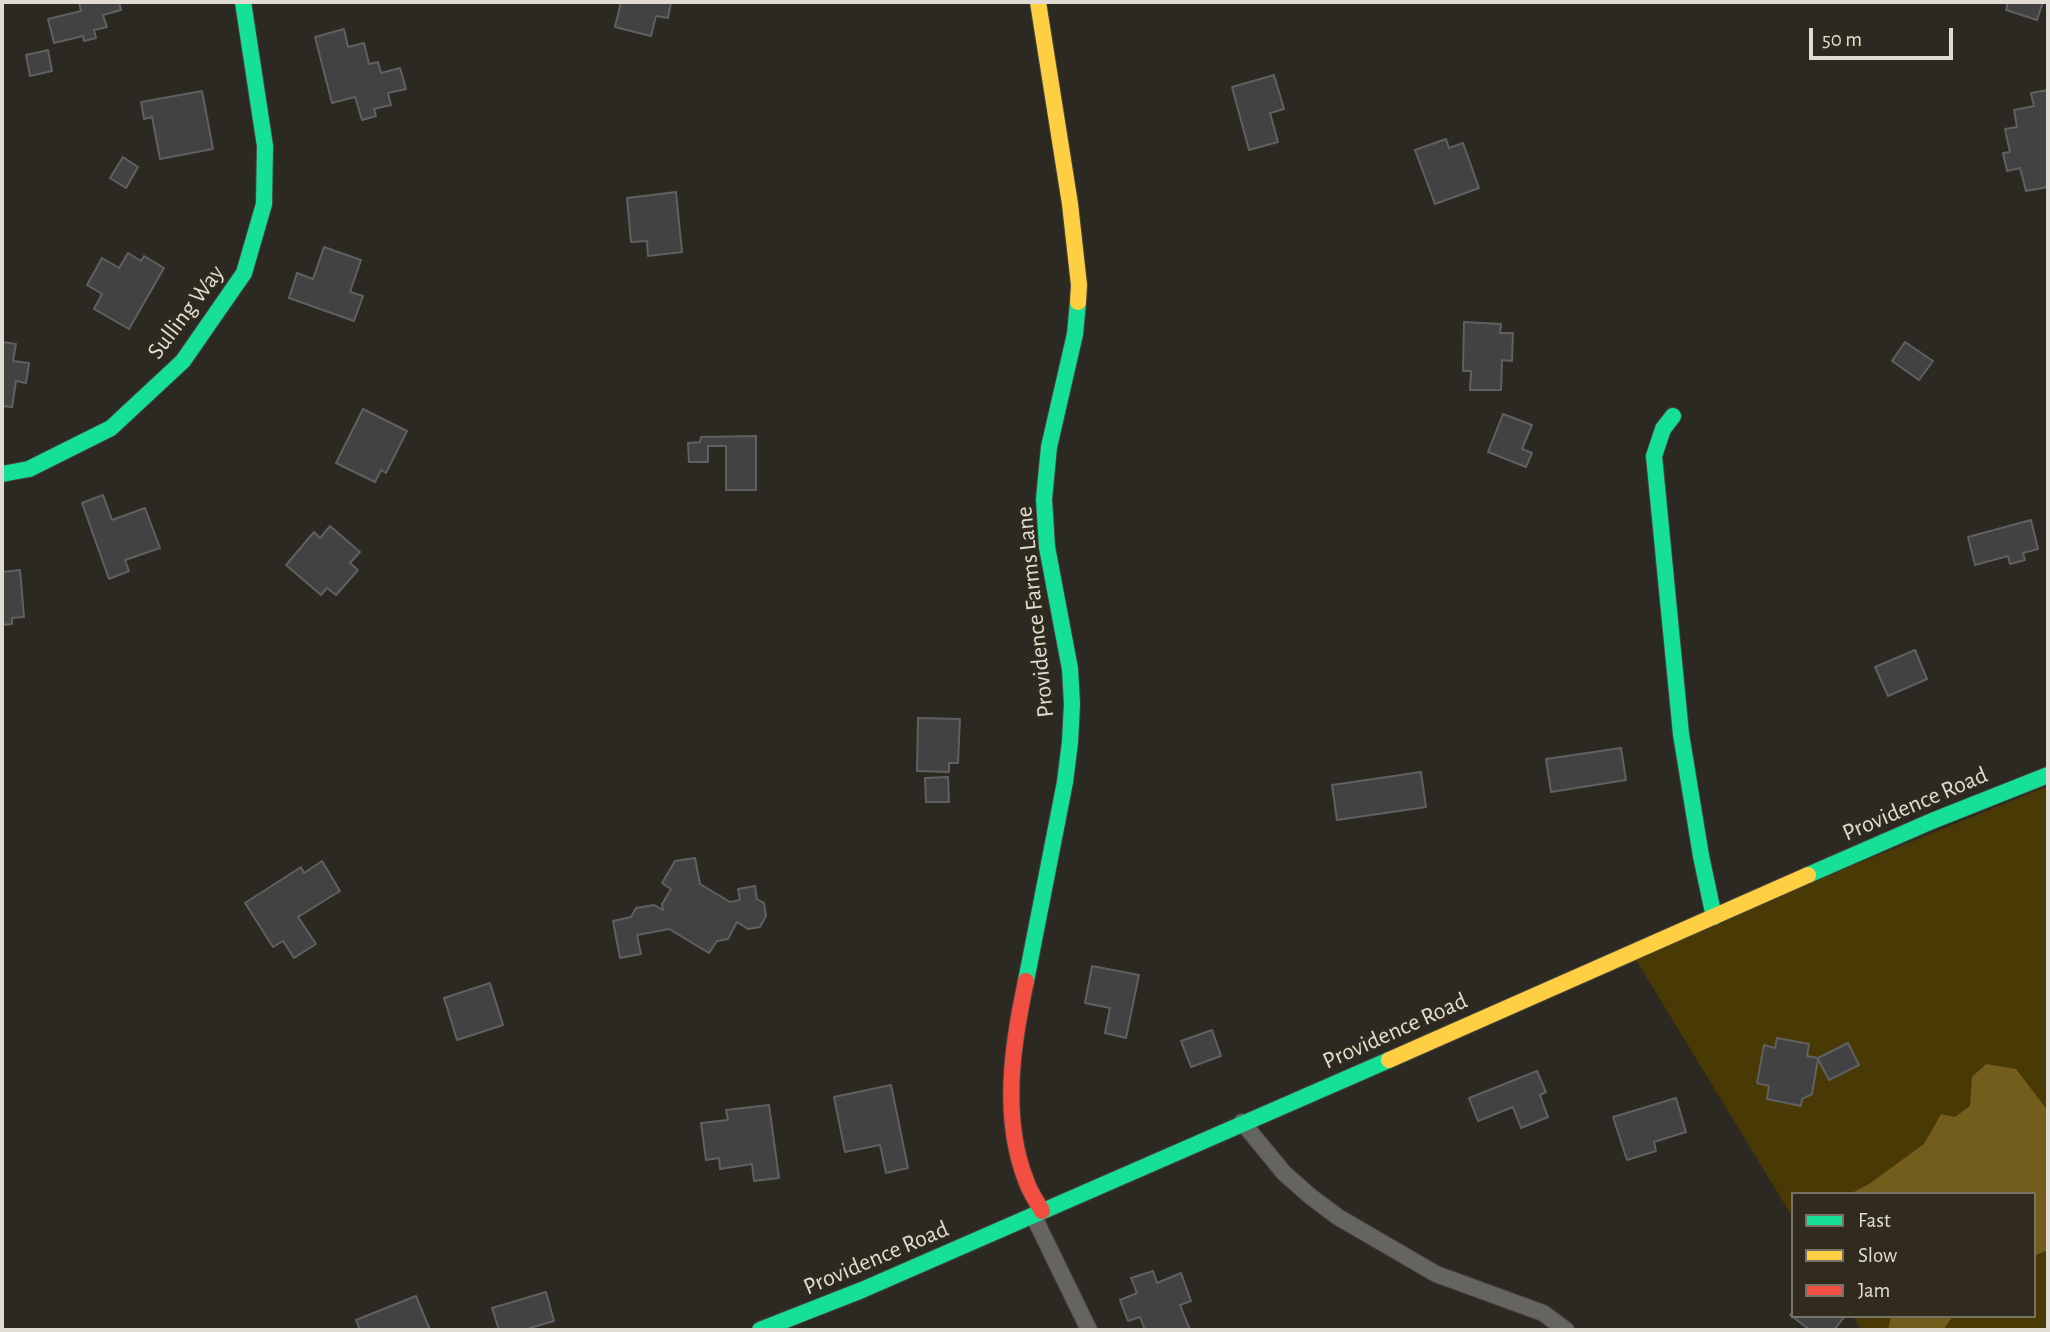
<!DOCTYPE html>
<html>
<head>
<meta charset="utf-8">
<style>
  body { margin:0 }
  #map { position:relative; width:2050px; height:1332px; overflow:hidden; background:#2b2921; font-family:"Alegreya Sans",sans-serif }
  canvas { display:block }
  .frame { position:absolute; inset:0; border:4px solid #e0dcd3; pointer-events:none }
  .legend { position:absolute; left:1791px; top:1192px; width:245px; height:126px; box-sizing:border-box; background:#302b1c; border:2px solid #767265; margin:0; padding:9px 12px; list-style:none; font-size:21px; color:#e0dcd3 }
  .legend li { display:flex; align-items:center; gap:14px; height:35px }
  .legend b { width:35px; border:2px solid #767265 }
  .scale { position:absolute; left:1809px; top:28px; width:144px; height:32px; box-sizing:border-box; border:4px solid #e0dcd3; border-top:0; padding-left:9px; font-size:21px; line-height:24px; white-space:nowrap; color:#e0dcd3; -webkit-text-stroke:5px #302b1c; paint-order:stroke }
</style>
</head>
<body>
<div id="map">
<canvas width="2050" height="1332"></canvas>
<div class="frame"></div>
<ul class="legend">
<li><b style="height:9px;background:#16e098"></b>Fast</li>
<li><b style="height:9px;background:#ffcf43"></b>Slow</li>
<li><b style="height:9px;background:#f24e42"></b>Jam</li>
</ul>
<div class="scale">50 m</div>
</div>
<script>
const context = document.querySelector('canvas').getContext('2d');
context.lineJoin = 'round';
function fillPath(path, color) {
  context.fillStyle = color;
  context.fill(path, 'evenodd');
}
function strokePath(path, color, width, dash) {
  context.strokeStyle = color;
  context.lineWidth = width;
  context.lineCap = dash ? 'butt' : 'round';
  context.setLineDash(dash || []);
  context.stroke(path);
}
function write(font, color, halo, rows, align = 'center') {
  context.font = font + ' "Alegreya Sans",sans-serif';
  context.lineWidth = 5;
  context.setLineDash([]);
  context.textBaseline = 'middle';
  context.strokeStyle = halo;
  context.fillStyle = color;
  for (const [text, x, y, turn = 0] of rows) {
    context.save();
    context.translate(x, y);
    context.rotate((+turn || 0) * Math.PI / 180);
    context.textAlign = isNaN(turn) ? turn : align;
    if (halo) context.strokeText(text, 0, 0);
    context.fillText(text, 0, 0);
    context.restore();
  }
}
const green = new Path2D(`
  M2048 786V1330H1861L1853 1316H2034V1194H1793V1218L1630 950 1837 872Z`);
const water = new Path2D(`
  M1986 1064 2016 1069 2048 1111V1250L2034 1256V1194H1850L1869 1184 1924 1144 1941 1114 1955 1117 1970 1106 1972 1077Z
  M1891 1316H1953L1943 1330H1888Z`);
const building = new Path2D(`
  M79 2H119L121 10 103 15 107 27 94 30 96 38 84 41 83 36 54 43 48 19 81 11Z
  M621 2H671L668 18 656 16 651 36 615 27Z
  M2008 2H2043L2037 20 2006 10Z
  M344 29 348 47 364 43 369 64 378 62 381 73 400 68 406 89 388 93 391 105 374 109 376 116 362 120 355 97 332 103 315 37Z
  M48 50 52 71 30 76 26 55Z
  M1274 75 1284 109 1270 113 1278 142 1249 150 1232 87Z
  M2048 90V187L2026 191 2020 168 2007 171 2003 153 2010 152 2005 129 2017 127 2014 110 2034 106 2031 93Z
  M202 91 213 149 160 159 152 117 144 119 141 102Z
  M1446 139 1449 148 1463 143 1479 188 1435 204 1415 150Z
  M123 157 138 167 126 188 110 178Z
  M676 192 682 252 648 256 647 241 631 242 627 198Z
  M324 247 361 260 350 292 363 296 354 321 289 298 297 273 313 279Z
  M128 253 141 261 144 256 164 268 129 329 94 309 102 294 87 285 102 258 119 268Z
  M1464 322 1501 324 1500 333H1513L1512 361 1502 360 1501 390H1470L1471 371H1463Z
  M2 342 16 344 13 361 29 363 26 383 16 381 12 407 2 406Z
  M1905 342 1933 361 1919 380 1892 361Z
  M363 409 407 431 386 473 381 470 375 482 336 463Z
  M1503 414 1532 425 1522 449 1532 453 1526 467 1488 452Z
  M756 436V490H726V446H708V462H689L688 443 700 442 701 437Z
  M103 495 112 520 145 508 160 548 125 560 129 571 109 579 82 503Z
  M2031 520 2038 549 2023 553 2025 560 2010 564 2008 556 1975 565 1968 537Z
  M330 526 360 552 350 563 358 570 336 595 327 588 321 595 286 565 314 532 320 538Z
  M20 570 24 617 12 618V624L2 625V572Z
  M1915 650 1927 679 1888 696 1875 667Z
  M918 718 960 719 958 763H949V772L917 771Z
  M1621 748 1626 780 1551 792 1546 759Z
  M1421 772 1426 807 1337 820 1332 785Z
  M948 777 949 802H926L925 778Z
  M695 858 700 884 730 902 740 900 738 889 755 886 757 899 764 903 766 916 760 927 748 929 737 922 728 939 717 941 709 953 669 929 637 935 641 954 620 958 613 921 631 917 636 908 654 905 663 910 662 904 671 889 662 883 675 861Z
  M322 861 340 891 298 917 316 944 294 958 283 941 273 947 245 903 301 867 304 873Z
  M1092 966 1139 975 1126 1038 1105 1033 1110 1008 1085 1003Z
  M490 983 503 1025 457 1040 444 998Z
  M1212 1030 1221 1056 1191 1067 1181 1041Z
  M1777 1038 1809 1044 1807 1056 1818 1058 1848 1043 1859 1065 1829 1080 1818 1059 1812 1094 1802 1099 1801 1106 1767 1099 1769 1086 1757 1083 1764 1045 1775 1048Z
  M1537 1071 1546 1092 1540 1095 1548 1117 1521 1128 1513 1107 1478 1121 1469 1098Z
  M891 1085 908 1168 886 1173 880 1145 845 1152 834 1097Z
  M1676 1098 1686 1132 1654 1142 1656 1151 1627 1160 1613 1117Z
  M769 1105 779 1178 754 1181 752 1164 720 1169 719 1158 706 1160 701 1123 728 1120 726 1110Z
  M1153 1271 1157 1283 1181 1273 1191 1301 1180 1305 1190 1330H1145L1140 1317 1128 1321 1120 1300 1137 1293 1131 1278Z
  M546 1292 554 1321 523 1330H499L492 1308Z
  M416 1296 430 1330H360L356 1320Z
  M1793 1312V1316H1845L1834 1330H1810L1790 1315Z`);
const street = new Path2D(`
  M1242 1122 1284 1173 1310 1196 1338 1217 1436 1274 1543 1313 1566 1330
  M1033 1215 1089 1330`);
const fast = new Path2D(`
  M1673 416 1663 429 1654 456 1681 734 1701 856 1714 917
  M2 474 29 469 111 428 183 361 244 273 264 204 265 146 243 2
  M1808 875 1932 821 2048 775
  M1026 981 1065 782 1070 742 1072 704 1070 669 1047 547 1044 499 1049 447 1075 334 1078 302
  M760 1330 862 1290 1389 1060`);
const slow = new Path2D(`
  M1038 2 1070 204 1079 285 1078 302
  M1389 1060 1808 875`);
const jam = new Path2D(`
  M1026 981C1012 1046 1001 1119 1027 1183 1030 1192 1037 1202 1042 1211`);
const streetNames = [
  ["Sulling Way",186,312,-53],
  ["Providence Farms Lane",1035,612,-96],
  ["Providence Road",1915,804,-23],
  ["Providence Road",1395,1031,-24],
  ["Providence Road",876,1258,-23]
];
fillPath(green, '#493904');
fillPath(water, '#735d1c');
fillPath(building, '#414241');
strokePath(building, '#5f6060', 2);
strokePath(street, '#47453e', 18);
strokePath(fast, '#47453e', 18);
strokePath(slow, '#47453e', 18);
strokePath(jam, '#47453e', 18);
strokePath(street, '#666461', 16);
strokePath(fast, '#16e098', 16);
strokePath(slow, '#ffcf43', 16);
strokePath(jam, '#f24e42', 16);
write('24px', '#e0dcd3', '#302b1c', streetNames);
</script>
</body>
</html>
